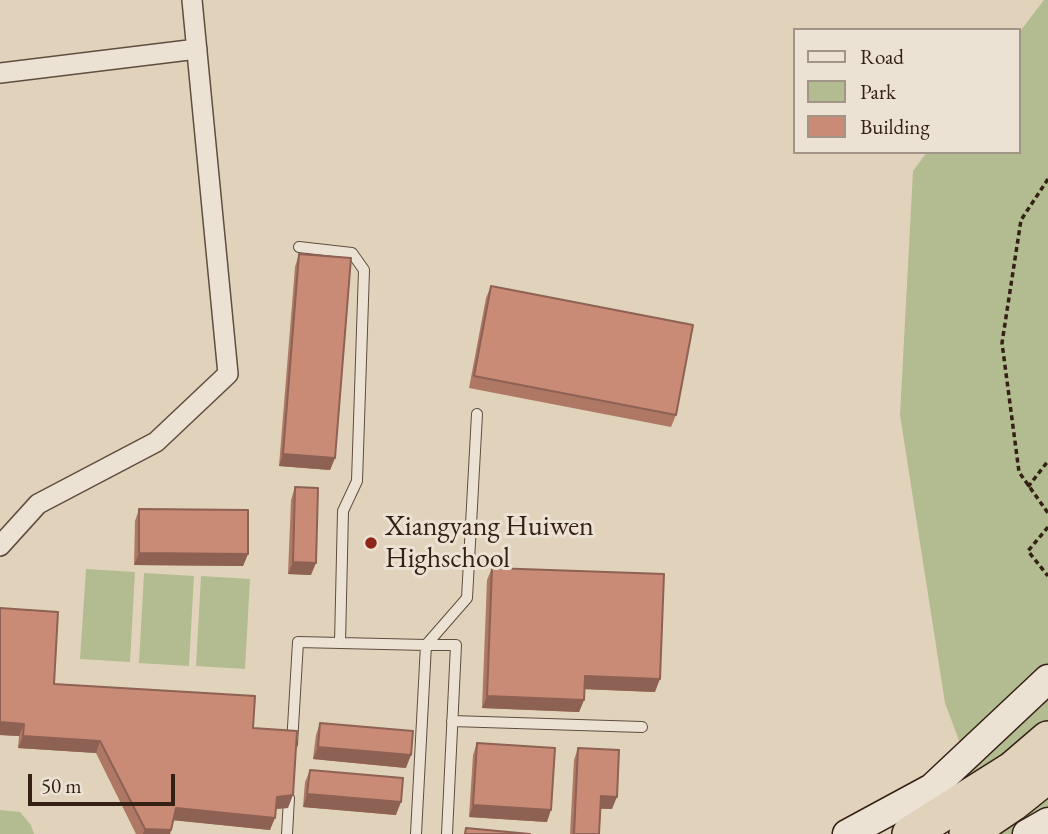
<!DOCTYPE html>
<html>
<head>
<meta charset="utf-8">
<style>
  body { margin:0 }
  #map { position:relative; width:1048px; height:834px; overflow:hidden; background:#e1d3bb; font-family:"EB Garamond",serif }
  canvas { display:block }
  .legend { position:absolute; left:793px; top:28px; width:228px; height:126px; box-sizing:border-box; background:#ece2d3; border:2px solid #a29487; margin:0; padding:9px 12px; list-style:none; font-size:21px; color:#342014 }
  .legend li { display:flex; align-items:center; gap:14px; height:35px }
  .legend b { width:35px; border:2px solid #a29487 }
  .scale { position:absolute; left:28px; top:774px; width:147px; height:32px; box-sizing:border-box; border:4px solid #342014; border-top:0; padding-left:9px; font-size:21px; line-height:24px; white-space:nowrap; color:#342014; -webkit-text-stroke:5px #ece2d3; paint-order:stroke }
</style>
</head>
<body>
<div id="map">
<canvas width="1048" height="834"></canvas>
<ul class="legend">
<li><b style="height:9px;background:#ece2d3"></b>Road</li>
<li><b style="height:19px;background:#b3bc90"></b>Park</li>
<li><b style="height:19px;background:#ca8b76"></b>Building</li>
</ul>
<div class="scale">50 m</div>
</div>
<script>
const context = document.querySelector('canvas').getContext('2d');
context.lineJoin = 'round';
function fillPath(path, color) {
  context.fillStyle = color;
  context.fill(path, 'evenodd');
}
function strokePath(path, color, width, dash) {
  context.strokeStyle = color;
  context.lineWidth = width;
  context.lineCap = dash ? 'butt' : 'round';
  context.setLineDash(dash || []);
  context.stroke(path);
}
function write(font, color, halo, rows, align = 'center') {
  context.font = font + ' "EB Garamond",serif';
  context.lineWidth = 6;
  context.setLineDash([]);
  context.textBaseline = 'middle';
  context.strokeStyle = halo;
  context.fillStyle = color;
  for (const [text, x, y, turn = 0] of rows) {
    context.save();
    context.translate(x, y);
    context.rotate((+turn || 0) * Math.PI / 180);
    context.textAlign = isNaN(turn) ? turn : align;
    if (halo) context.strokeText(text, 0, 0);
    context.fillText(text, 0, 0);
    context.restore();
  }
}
const green = new Path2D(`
  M1044 0H1048V834H994L945 703 900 415 913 171 927 152H1018V34Z
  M86 569 135 572 130 662 80 659Z
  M144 573 194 576 189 666 139 663Z
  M201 576 250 579 245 669 196 666Z
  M0 810 20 812 31 825 34 834H0Z`);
const path = new Path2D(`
  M1048 179 1021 220 1002 343 1019 472 1048 513
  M1028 487 1048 461
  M1048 527 1028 551 1048 576`);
const lane = new Path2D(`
  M299 247 352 253 364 270 357 481 343 511 340 643
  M426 645 467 598 477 414
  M426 645H456L447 834
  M452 721 642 727
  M292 744 298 642 426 645 416 834
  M287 834 289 798`);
const street = new Path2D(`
  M0 73 197 49
  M0 546 38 504 156 442 228 374 192 0`);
const secondary = new Path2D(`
  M847 834 932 788 1048 679
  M1027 834 1048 822`);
const highway = new Path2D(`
  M910 834 1013 769 1048 739
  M967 834 1013 803 1048 775`);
const wall = new Path2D(`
  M299 254 335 458 330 470 279 466 295 267Z
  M491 286 676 415 671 427 469 388 486 298Z
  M295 487 311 575 288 574 291 500Z
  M139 509 248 554 243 566 134 565 135 521Z
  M492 568 655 692 584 689V700L579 712 482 708 487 580Z
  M0 608 54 684 253 728 288 808 276 809 270 830 173 820 170 834H136L96 753 18 748 19 736 0 735Z
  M320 723 406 768 313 759 316 735Z
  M477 743 547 822 469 817 473 755Z
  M578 748 612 809H601L599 834H570L574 760Z
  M310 770 396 815 303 807 305 782Z`);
const shadedWall = new Path2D(`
  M283 454 335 458 330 470 279 466Z
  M139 553 248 554 243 566 134 565Z
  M293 562 316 563 311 575 288 574Z
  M585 676 660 679 655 692 580 689Z
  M487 696 584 700 579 712 482 708Z
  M0 722 24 724 19 736 0 735Z
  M23 736 100 741 96 753 18 748Z
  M318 747 411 755 406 768 313 759Z
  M307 794 401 802 396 815 303 807Z
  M293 795 288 808 272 809 277 797Z
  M601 796 617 797 612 809 597 808Z
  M473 805 551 810 547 822 469 817Z
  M176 808 275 818 270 830 171 820Z
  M145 829 171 830 170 834H143Z`);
const building = new Path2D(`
  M299 254 351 258 335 458 283 454Z
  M491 286 693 325 676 415 474 376Z
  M295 487 318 488 316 563 293 562Z
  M139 509 248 510V554L139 553Z
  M492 568 664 574 660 679 585 676 584 700 487 696Z
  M0 608 58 612 54 684 255 696 253 728 297 731 293 795 277 797 275 818 176 808 171 830 145 829 100 741 23 736 24 724 0 722Z
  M320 723 413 731 411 755 318 747Z
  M477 743 555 748 551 810 473 805Z
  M578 748 619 750 617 797 601 796 599 834H574Z
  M310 770 403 778 401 802 307 794Z
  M466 828 530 834H465Z`);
const markers = [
  [371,543,7,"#8f2418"]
];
const poiNames = [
  ["Xiangyang Huiwen",385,527],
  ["Highschool",385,559]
];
fillPath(green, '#b3bc90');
strokePath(lane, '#5f4d3e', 12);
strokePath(street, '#5f4d3e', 22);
strokePath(secondary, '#342014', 31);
strokePath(highway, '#342014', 38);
strokePath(path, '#342014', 3.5, [5, 3.5]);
strokePath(lane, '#ece2d3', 10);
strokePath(street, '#ece2d3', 19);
strokePath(secondary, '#ece2d3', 28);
strokePath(highway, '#e1d3bb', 35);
fillPath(wall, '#ae7865');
fillPath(shadedWall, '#8d6153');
fillPath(building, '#ca8b76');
strokePath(building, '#8d6153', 2);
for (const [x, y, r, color] of markers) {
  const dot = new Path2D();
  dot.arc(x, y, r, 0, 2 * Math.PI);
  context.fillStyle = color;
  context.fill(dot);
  strokePath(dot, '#ece2d3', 2.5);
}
write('28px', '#342014', '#ece2d3', poiNames, 'left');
</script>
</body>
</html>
